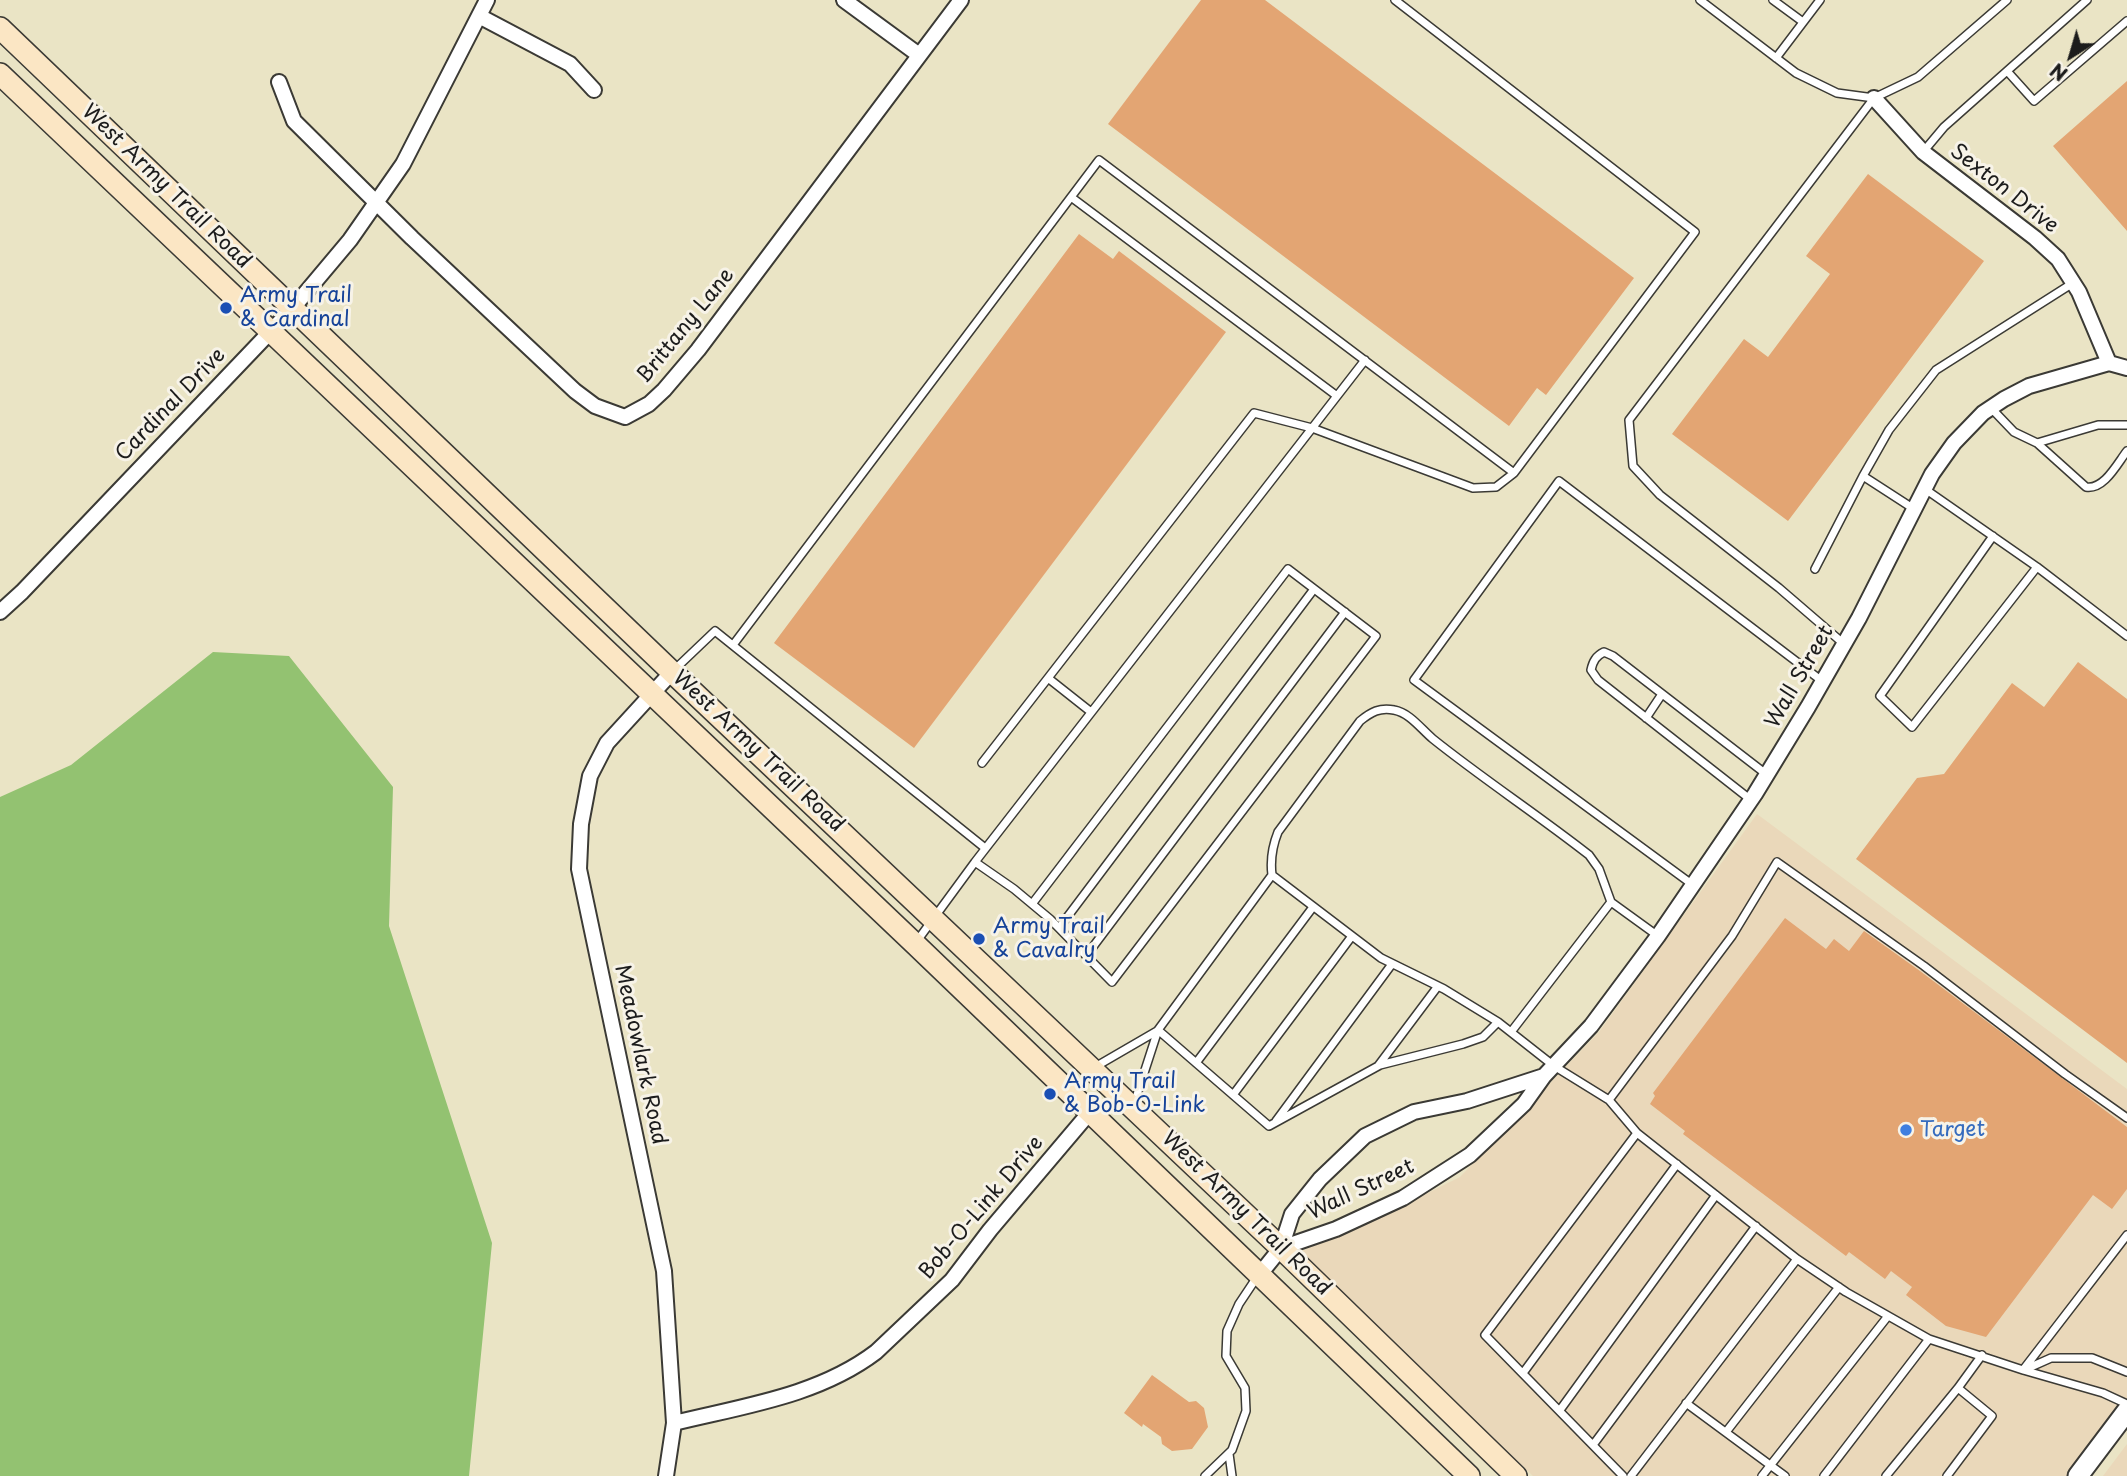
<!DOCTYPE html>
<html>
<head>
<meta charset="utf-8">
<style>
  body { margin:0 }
  #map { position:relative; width:2127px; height:1476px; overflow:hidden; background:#eae4c5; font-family:"Playpen Sans",sans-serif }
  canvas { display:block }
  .north { position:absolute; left:2036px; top:21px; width:70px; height:70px; -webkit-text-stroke:5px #f7f3e8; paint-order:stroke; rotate:217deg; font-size:19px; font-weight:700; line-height:28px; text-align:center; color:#1c1c1c }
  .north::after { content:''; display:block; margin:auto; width:24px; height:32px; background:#1c1c1c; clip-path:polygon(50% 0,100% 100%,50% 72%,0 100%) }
</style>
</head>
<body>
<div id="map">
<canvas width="2127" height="1476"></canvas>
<div class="north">N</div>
</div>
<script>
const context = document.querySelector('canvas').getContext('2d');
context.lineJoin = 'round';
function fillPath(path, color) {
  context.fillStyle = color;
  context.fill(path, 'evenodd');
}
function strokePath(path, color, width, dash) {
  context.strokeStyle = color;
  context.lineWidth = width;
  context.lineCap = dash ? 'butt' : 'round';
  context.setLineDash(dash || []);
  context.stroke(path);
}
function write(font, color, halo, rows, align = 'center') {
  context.font = font + ' "Playpen Sans",sans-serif';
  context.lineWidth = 6;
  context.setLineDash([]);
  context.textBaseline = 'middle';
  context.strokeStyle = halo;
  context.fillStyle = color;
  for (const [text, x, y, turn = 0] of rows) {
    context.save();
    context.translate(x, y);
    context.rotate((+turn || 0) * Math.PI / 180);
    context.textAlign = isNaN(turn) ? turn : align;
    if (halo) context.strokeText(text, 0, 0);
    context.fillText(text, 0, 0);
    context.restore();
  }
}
const built = new Path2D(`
  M1757 814 2127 1089V1401L2070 1476H1533L1299 1252 1365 1224 1460 1177 1599 1032Z
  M2127 1444V1476H2103Z`);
const green = new Path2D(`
  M213 652 289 656 393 787 389 926 492 1243 469 1476H0V797L71 765Z`);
const building = new Path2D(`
  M1201 0H1265L1634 278 1546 395 1537 388 1509 426 1108 124Z
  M2127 81V231L2053 146Z
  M1868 174 1984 261 1788 521 1672 434 1744 339 1768 357 1830 274 1806 256Z
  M1079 234 1113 259 1119 251 1226 332 914 748 774 643Z
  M2078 662 2127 699V1063L1856 859 1917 778 1944 774 2012 683 2044 707Z
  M1785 918 1826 949 1834 939 1849 951 1864 931 1920 971 2127 1127V1189L2112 1209 2093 1195 1986 1337 1946 1326 1906 1295 1912 1287 1891 1271 1885 1279 1849 1252 1846 1256 1683 1134 1685 1131 1650 1104 1655 1096 1653 1093Z
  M1152 1375 1189 1402 1196 1401 1204 1408 1208 1427 1192 1449 1172 1451 1162 1444 1161 1437 1143 1424 1142 1427 1124 1413Z`);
const service = new Path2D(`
  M1395 0 1695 232 1514 473
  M1700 0 1796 73 1837 93 1874 98
  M1773 0 1803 22
  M1776 58 1820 0
  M2007 71 2034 101 2127 21
  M1923 152 1944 127 2087 0
  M1071 197 1337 396
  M1991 408 2014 432 2037 443 2098 425H2127
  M2037 443 2086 487C2104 490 2117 464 2127 451
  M1863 476 1889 430 1936 370 2073 283
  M1925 489 2037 567 1912 727 1880 696 1993 536
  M2037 567 2127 636
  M1815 569 1863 476 1914 509
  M1844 644 1779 588 1660 495 1633 466 1629 420 1874 98 1918 77 2007 0
  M733 645 1099 160 1514 473 1496 487 1473 488 1312 428 1254 413 1048 678 1091 712
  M673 671 715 631 985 848
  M1646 718 1662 694
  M982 763 1048 678
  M1751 800 1598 680 1591 670C1593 661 1596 656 1604 652L1613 656 1766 774
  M975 862 1014 889 1050 919 1112 982 1376 636 1288 569 1032 904
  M1272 875C1270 859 1272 847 1278 832L1360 721C1371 712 1380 707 1394 710 1410 713 1421 729 1433 739 1483 779 1538 815 1589 855L1599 869 1611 902
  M1693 885 1414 680 1559 481 1822 681
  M1059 928 1314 589
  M917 941 975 862 1365 360
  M1086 956 1345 612
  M1498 1022 1554 1066 1609 1100 1732 936 1777 862 1924 966 2065 1074 2127 1118
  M1511 1032 1611 902 1658 936
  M1196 1063 1313 907
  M1378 1066 1438 986
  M1095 1067 1157 1031
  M1233 1095 1352 936
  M1609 1100 1637 1133 1485 1335 1623 1476
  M1134 1104 1158 1030 1272 875 1381 958 1444 989 1498 1022 1483 1037 1463 1044 1380 1065 1269 1126 1158 1030
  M1276 1121 1392 964
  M1637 1133 1797 1259
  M2023 1370 2103 1393 2127 1404
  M2024 1370 2051 1358H2092L2127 1372
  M1523 1373 1677 1164
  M1686 1403 1785 1476
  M1560 1410 1716 1195
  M1726 1432 1839 1287
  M1593 1445 1756 1226
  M1229 1454 1232 1476
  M1205 1476 1232 1450 1246 1411 1245 1388 1226 1356 1227 1331 1239 1304 1257 1277
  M1631 1476 1797 1259 1846 1292 1929 1339 2023 1370 2127 1235
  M1762 1476 1888 1316
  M1824 1476 1929 1339
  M1886 1476 1958 1388
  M1947 1476 1992 1416 1958 1388 1982 1355`);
const minor = new Path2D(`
  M844 0 919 55
  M479 16 570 64 594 90
  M279 82 294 121 412 238 575 391 595 406 625 417 649 404 664 390 698 350 961 0
  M1874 98 1923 152 2035 238 2058 259 2079 292 2109 363
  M0 612 22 592 292 309 350 240 403 164 487 0
  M1281 1248 1336 1229 1403 1198 1470 1155 1524 1104 1544 1076 1591 1026 1658 936 1755 794 1808 707 1859 618 1932 474 1954 443 1983 413 2004 399 2029 386 2109 363 2127 368
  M1260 1274 1281 1248 1292 1214 1320 1179 1365 1136 1414 1112 1467 1101 1544 1076
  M674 1423C743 1406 818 1396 876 1352L952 1280 990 1230 1090 1112
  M666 1476 674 1423 664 1271 579 869 581 824 590 776 607 743 672 672`);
const tertiary = new Path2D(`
  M2078 1476 2127 1411`);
const secondary = new Path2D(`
  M0 28 672 672 1281 1248 1516 1476
  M0 74 915 944 1469 1476`);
const markers = [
  [226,308,7,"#1a4fb4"],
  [979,939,7,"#1a4fb4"],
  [1050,1094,7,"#1a4fb4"],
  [1906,1130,7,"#3f7fe0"]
];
const streetNames = [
  ["West Army Trail Road",166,187,44],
  ["Sexton Drive",2004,189,38],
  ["Brittany Lane",686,326,-51],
  ["Cardinal Drive",171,405,-46],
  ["Wall Street",1800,677,-60],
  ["West Army Trail Road",758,752,43],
  ["Meadowlark Road",640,1055,78],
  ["Wall Street",1361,1190,-25],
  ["Bob-O-Link Drive",982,1208,-50],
  ["West Army Trail Road",1246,1214,44]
];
const transitNames = [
  ["Army Trail",240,296],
  ["& Cardinal",240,320],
  ["Army Trail",993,927],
  ["& Cavalry",993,951],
  ["Army Trail",1064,1082],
  ["& Bob-O-Link",1064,1106]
];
const shopNames = [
  ["Target",1920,1130]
];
fillPath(built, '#ead8ba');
fillPath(green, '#93c271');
fillPath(building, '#e3a573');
strokePath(service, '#3b3a35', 10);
strokePath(minor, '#3b3a35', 18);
strokePath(tertiary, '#3b3a35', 23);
strokePath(secondary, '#3b3a35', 24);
strokePath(service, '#fff', 7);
strokePath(minor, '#fff', 14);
strokePath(tertiary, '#fff', 19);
strokePath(secondary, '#fbe6c4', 21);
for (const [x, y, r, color] of markers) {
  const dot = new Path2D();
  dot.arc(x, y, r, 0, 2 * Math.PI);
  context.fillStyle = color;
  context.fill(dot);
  strokePath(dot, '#f7f3e8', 2.5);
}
write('21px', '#1c1c1c', '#f7f3e8', streetNames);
write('21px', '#164399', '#f7f3e8', transitNames, 'left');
write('21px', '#366cbe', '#f7f3e8', shopNames, 'left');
</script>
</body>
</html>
